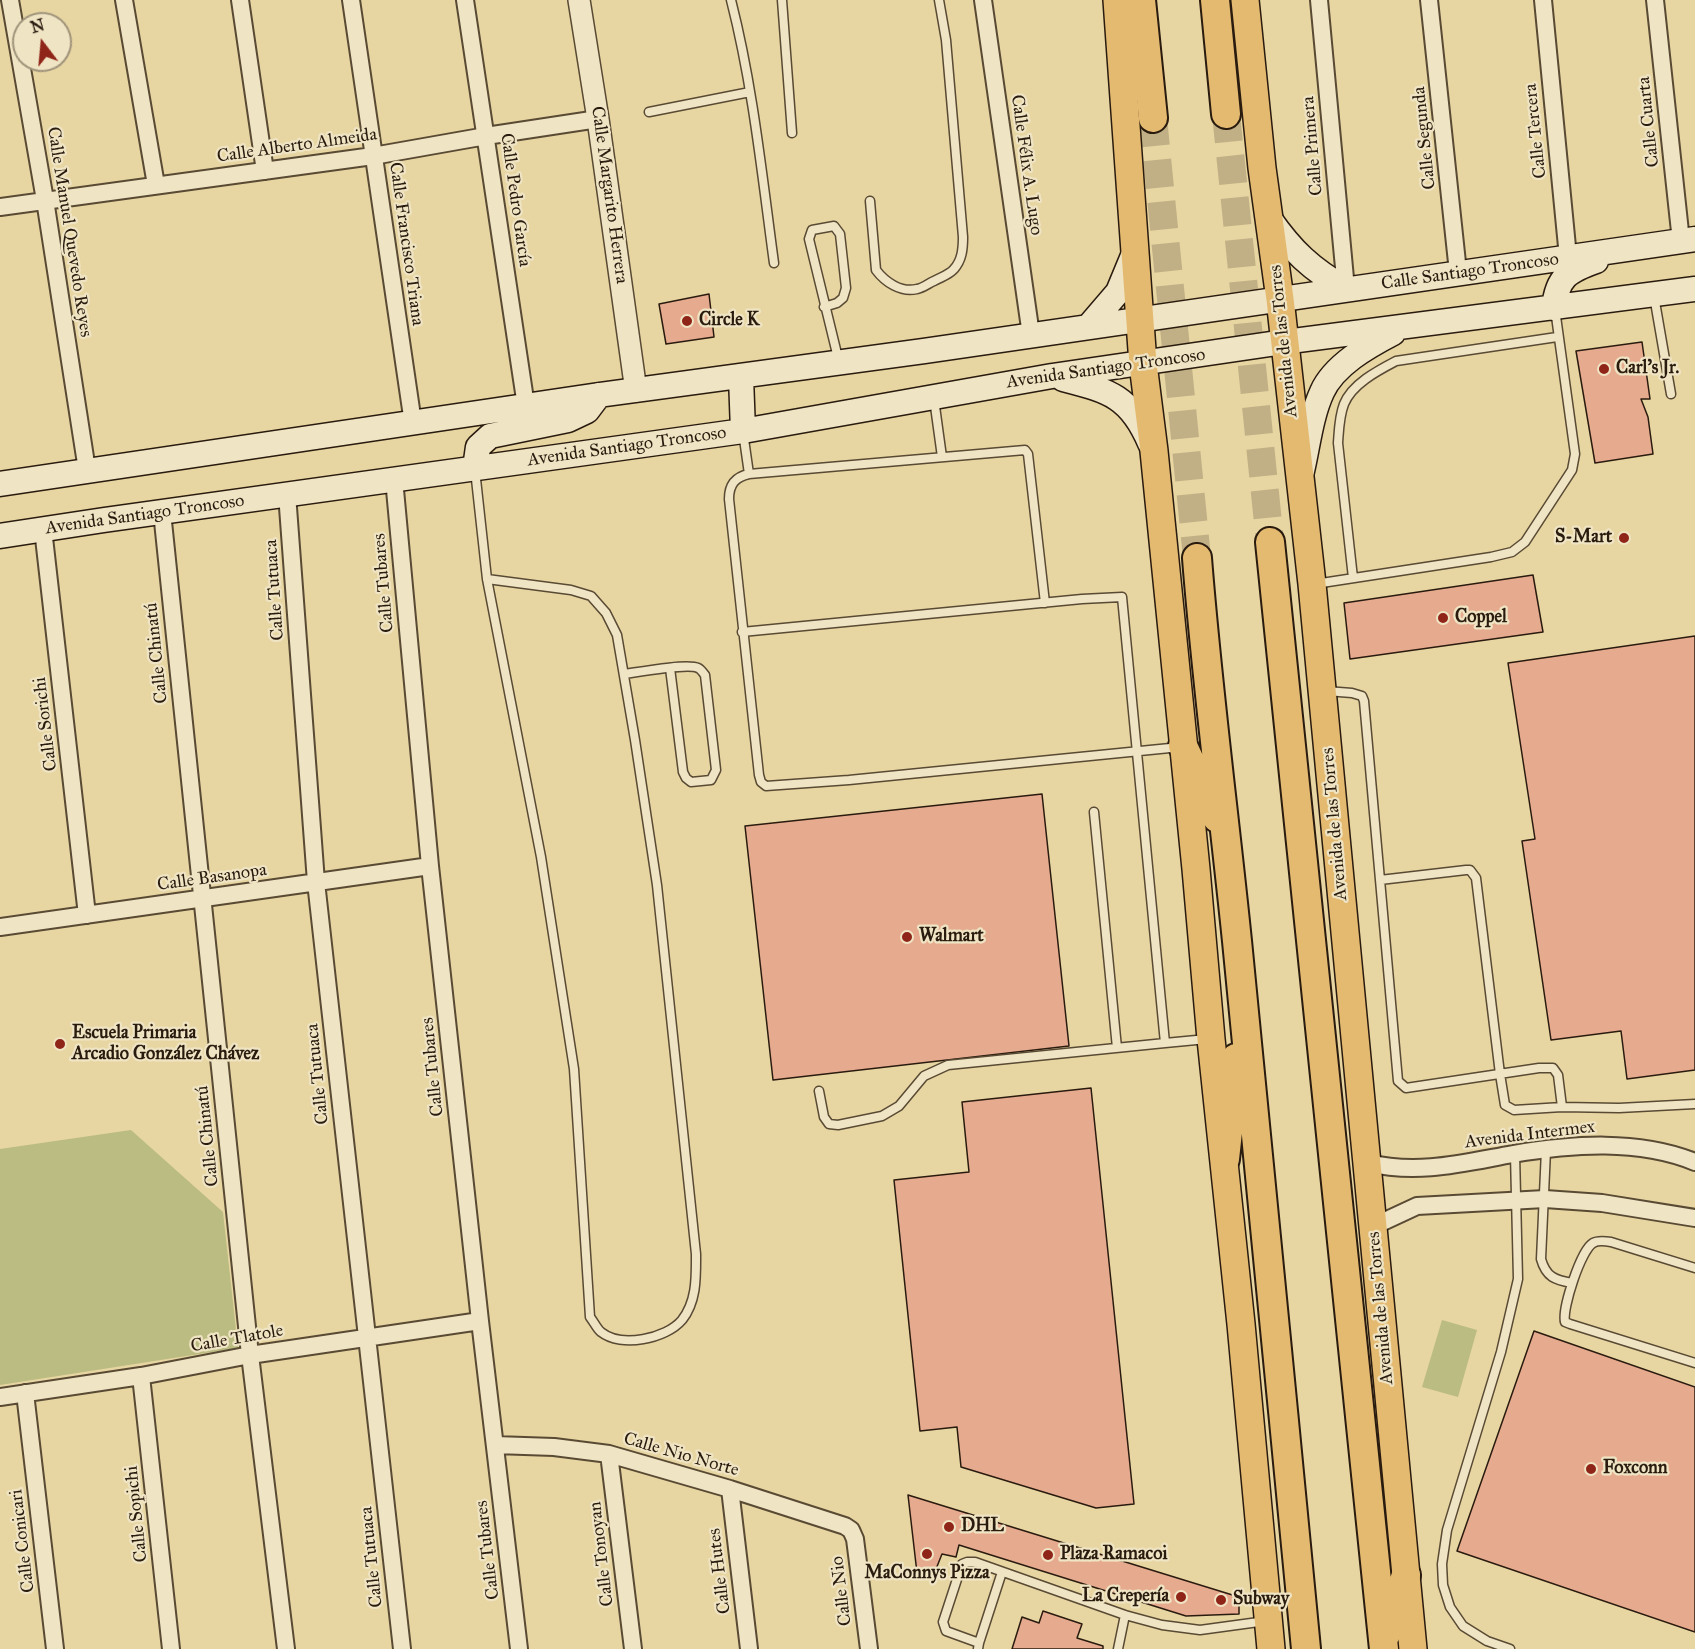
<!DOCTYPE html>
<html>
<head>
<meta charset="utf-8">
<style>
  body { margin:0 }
  #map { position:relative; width:1695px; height:1649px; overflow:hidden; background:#e7d5a2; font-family:"IM FELL Great Primer",serif }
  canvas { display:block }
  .north { position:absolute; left:12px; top:12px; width:60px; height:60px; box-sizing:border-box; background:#efe4c3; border:2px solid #a0947b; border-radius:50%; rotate:344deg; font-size:16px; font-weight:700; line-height:24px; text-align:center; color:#2a1b0f }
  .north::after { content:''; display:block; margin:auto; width:21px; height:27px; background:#8f2418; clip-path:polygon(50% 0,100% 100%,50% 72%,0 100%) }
</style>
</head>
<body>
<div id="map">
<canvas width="1695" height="1649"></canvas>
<div class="north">N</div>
</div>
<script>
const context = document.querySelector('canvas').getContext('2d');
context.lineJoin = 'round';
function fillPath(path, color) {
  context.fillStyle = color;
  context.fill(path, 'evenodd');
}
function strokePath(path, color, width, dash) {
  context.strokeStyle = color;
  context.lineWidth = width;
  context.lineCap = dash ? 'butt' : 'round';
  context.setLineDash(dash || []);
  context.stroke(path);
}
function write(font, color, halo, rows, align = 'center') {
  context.font = font + ' "IM FELL Great Primer",serif';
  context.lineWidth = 4.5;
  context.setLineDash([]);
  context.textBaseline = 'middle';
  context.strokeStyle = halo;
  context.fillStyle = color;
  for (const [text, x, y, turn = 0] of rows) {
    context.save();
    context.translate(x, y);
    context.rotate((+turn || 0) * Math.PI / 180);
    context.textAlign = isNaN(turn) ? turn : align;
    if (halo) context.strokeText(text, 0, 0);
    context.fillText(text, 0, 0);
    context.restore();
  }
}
const green = new Path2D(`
  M131 1130 223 1212 238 1348 0 1385V1149Z
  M1442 1320 1477 1330 1458 1397 1422 1387Z`);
const building = new Path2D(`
  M709 294 714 337 666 344 659 304Z
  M1642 342 1650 399H1641L1648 417 1653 454 1595 463 1576 351Z
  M1533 575 1543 632 1350 659 1344 603Z
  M1695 636V1070L1627 1079 1621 1031 1551 1040 1522 841 1535 839 1508 663Z
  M1042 794 1069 1046 773 1080 745 826Z
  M1091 1088 1134 1504 1096 1508 961 1467 957 1427 920 1431 894 1180 969 1172 962 1102Z
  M1534 1331 1695 1387V1632L1457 1551Z
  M908 1495 1239 1597V1614L1186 1616 959 1545 956 1557 942 1554 932 1579 917 1573Z
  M1043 1611 1082 1624 1077 1638 1103 1646V1649H1012L1022 1617 1039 1623Z`);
const trunkTunnel = new Path2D(`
  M1226 114 1270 542
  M1153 118 1197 558`);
const service = new Path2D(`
  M731 0C753 86 762 175 774 263
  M782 0 792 133
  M649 112 750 92
  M870 201 876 270C885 282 901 293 917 289 923 288 929 283 934 281 941 277 949 275 954 269 962 260 963 249 963 237L946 40 939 0
  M1654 296 1671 394
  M824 307 837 303 843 298 846 288 840 234 834 226 812 230 809 239 839 362
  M934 399 942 457
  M743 432 749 474C735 477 729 485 729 499L759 775 761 782 766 786 849 780 1180 747
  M475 470 487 579 541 857 574 1069 590 1317C594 1322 597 1329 601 1332 621 1348 666 1339 682 1320 697 1301 696 1277 696 1254L657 885 635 740 617 635 606 613 591 596 571 590 487 579
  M749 474 1025 450 1028 454 1045 603
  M1353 578 1338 443C1339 430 1339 417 1344 404 1352 384 1377 371 1396 361L1557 337
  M1315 584 1491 557 1512 552 1525 542 1572 470 1575 454 1555 309
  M742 632 1082 599 1122 597 1165 1043 1207 1039
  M624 674C638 672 688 663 698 668 701 669 703 673 705 675L716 770 711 780 691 782 686 778 683 772 670 668
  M1326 691 1352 693 1362 696 1364 701 1398 1081 1406 1088 1539 1068H1553L1558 1075 1562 1107
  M1094 812 1117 1048
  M1380 880 1466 870H1470L1476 878 1500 1074 1505 1105 1514 1110 1562 1107 1619 1108 1695 1104
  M819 1091 824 1117 829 1124 838 1125 882 1116 899 1106 924 1076 948 1065 1165 1043
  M1546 1150 1541 1259C1546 1277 1555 1280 1572 1283
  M1695 1268 1611 1242C1605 1241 1598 1240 1593 1243 1581 1250 1562 1308 1565 1322L1570 1324 1695 1363
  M979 1643 1002 1572
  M978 1649 979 1643 946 1631 943 1622 962 1564 967 1562H975L1125 1615 1162 1625 1200 1630 1266 1621
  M1118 1649 1125 1615
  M1510 1649 1487 1641 1463 1626 1450 1607 1443 1585 1442 1564 1447 1530 1501 1352 1518 1279 1515 1154`);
const minor = new Path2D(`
  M10 0 45 200 87 470
  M124 0 156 185
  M240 0 265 171
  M351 0 413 423
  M465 0 526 406
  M983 0 1031 335
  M1319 0 1346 289
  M1429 0 1458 272
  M1543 0 1568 257
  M1655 0 1681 241
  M0 207 373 156 486 136 598 119
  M394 479 430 866 480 1321 519 1649
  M287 494 316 882 402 1649
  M162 512 250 1355 286 1649
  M43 529 87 915
  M0 927 430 866
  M1368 1163C1419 1175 1463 1163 1513 1154 1573 1144 1638 1139 1695 1162
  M1374 1226 1417 1206 1545 1199 1602 1203 1695 1218
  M141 1376 171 1649
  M25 1393 55 1649
  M0 1397 141 1376 250 1355 480 1321
  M495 1445 554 1447 609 1454 730 1489 845 1526 851 1530 855 1539 869 1649
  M609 1454 633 1649
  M730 1489 749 1649`);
const tertiary = new Path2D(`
  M579 0 598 119 636 391`);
const secondary = new Path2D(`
  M1269 218C1292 251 1311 269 1346 289
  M1554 308C1557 277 1568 271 1596 261
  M1088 327 1118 292 1135 251
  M741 377 743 431
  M1063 379C1109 391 1130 396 1150 443
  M475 468 478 447 490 436 568 420 587 411 599 395
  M1302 471C1308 445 1311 416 1322 392 1334 365 1368 346 1393 333
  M0 484 599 395 924 351 1695 239
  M0 536 104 520 743 431 1052 376 1284 342 1695 289`);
const primary = new Path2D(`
  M1117 0 1143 364 1154 451 1196 869 1211 1039 1241 1324 1271 1649
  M1245 0 1262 168 1280 299 1312 584 1413 1649`);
const trunk = new Path2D(`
  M1141 0 1153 118
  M1215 0 1226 114
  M1270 542 1384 1649
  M1197 558C1207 686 1224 814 1237 941 1261 1177 1283 1413 1306 1649
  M1183 746 1217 818
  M1225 1159 1236 1058
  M1386 1634 1406 1575`);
const markers = [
  [687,321,6,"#8f2418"],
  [1604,369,6,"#8f2418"],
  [1624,538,6,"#8f2418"],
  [1443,618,6,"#8f2418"],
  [907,937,6,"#8f2418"],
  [60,1044,6,"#8f2418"],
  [1591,1469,6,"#8f2418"],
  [949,1527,6,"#8f2418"],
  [927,1554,6,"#8f2418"],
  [1048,1555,6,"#8f2418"],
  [1181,1597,6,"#8f2418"],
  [1221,1600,6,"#8f2418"]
];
const streetNames = [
  ["Calle Cuarta",1649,122,-96],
  ["Calle Tercera",1536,131,-96],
  ["Calle Segunda",1425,138,-96],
  ["Calle Alberto Almeida",297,146,-8],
  ["Calle Primera",1313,146,-95],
  ["Calle Félix A. Lugo",1026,165,82],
  ["Calle Margarito Herrera",609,195,82],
  ["Calle Pedro García",515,200,82],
  ["Calle Manuel Quevedo Reyes",69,232,81],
  ["Calle Francisco Triana",406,244,82],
  ["Calle Santiago Troncoso",1470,272,-8],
  ["Avenida de las Torres",1284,341,-96],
  ["Avenida Santiago Troncoso",1106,369,-8],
  ["Avenida Santiago Troncoso",627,447,-8],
  ["Avenida Santiago Troncoso",145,515,-8],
  ["Calle Tubares",384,583,-95],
  ["Calle Tutuaca",275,590,-94],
  ["Calle Chinatú",157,653,-96],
  ["Calle Sorichi",46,724,-97],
  ["Avenida de las Torres",1335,824,-95],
  ["Calle Basanopa",212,878,-8],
  ["Calle Tubares",433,1067,-96],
  ["Calle Tutuaca",318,1074,-96],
  ["Avenida Intermex",1530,1135,-7],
  ["Calle Chinatú",208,1136,-96],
  ["Avenida de las Torres",1381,1308,-95],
  ["Calle Tlatole",237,1339,-10],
  ["Calle Nio Norte",681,1455,16],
  ["Calle Sopichi",137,1514,-96],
  ["Calle Conicari",23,1541,-97],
  ["Calle Tubares",488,1550,-97],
  ["Calle Tonoyan",602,1554,-97],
  ["Calle Tutuaca",372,1557,-96],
  ["Calle Hutes",720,1571,-97],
  ["Calle Nio",842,1591,-97]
];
const poiNames = [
  ["Circle K",699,321],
  ["Carl's Jr.",1616,369],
  ["S-Mart",1612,538,"right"],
  ["Coppel",1455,618],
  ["Walmart",919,937],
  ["Escuela Primaria",72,1034],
  ["Arcadio González Chávez",72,1055],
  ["Foxconn",1603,1469],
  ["DHL",961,1527],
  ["Plaza Ramacoi",1060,1555],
  ["MaConnys Pizza",927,1574,"center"],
  ["La Crepería",1169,1597,"right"],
  ["Subway",1233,1600]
];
fillPath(green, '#bbbc81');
fillPath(building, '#e6aa8f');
strokePath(building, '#2a1b0f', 1.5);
strokePath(trunkTunnel, '#c1b085', 28, [28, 14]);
strokePath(service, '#594a34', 11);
strokePath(minor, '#594a34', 20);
strokePath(tertiary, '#594a34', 24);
strokePath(secondary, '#2a1b0f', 27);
strokePath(primary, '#2a1b0f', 30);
strokePath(trunk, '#2a1b0f', 32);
strokePath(service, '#efe4c3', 8);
strokePath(minor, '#efe4c3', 16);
strokePath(tertiary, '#efe4c3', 21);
strokePath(secondary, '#efe4c3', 24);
strokePath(primary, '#e4ba71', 27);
strokePath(trunk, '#e4ba71', 28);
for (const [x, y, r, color] of markers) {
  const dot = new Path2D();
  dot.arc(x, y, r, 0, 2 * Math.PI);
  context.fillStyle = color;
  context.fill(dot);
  strokePath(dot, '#efe4c3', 2);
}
write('18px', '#2a1b0f', '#efe4c3', streetNames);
write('bold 18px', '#2a1b0f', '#efe4c3', poiNames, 'left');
</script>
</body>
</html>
